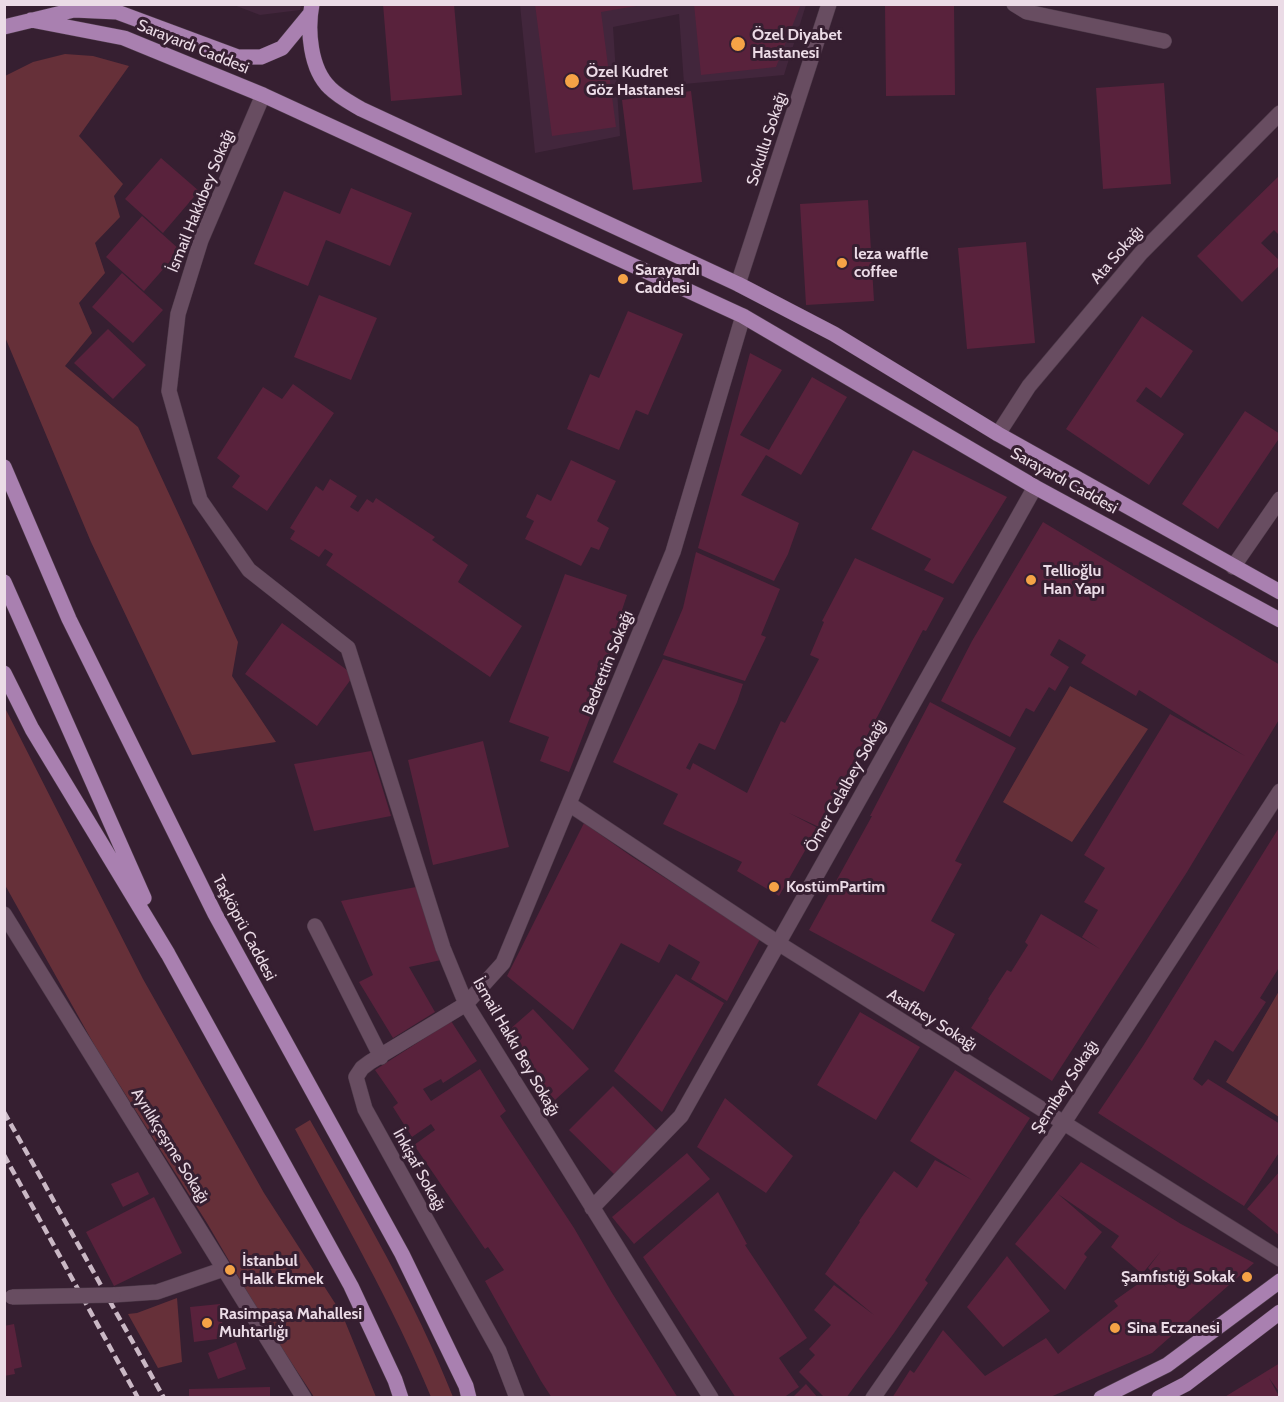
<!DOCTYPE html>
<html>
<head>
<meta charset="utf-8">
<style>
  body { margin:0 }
  #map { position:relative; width:1284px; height:1402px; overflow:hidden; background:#361f31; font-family:Cabin,sans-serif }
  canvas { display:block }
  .frame { position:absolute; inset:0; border:6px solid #ebdbe6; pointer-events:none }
</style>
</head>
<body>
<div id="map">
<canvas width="1284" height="1402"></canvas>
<div class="frame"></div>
</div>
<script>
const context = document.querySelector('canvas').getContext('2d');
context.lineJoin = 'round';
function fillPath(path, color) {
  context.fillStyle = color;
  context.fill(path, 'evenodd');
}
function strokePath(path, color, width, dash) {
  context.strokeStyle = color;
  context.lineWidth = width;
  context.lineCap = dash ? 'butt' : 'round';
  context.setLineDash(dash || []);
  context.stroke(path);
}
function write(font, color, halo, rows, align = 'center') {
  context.font = font + ' Cabin,sans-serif';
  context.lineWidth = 6;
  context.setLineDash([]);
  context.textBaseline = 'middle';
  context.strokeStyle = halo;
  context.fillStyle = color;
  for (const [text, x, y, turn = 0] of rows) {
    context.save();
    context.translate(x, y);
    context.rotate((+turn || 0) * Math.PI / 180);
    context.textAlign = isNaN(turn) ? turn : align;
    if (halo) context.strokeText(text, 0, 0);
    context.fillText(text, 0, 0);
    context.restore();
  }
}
const built = new Path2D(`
  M234 5H301L300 10 260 15Z
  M520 5H806L784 75 684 84 679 14 613 27 620 136 535 153Z`);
const green = new Path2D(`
  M65 54 93 56 129 66 79 136 123 184 114 196 120 217 95 243 105 273 79 303 92 333 65 366 138 427 238 642 232 676 276 742 192 755 91 542 5 337V76L33 62Z
  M1070 686 1148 729 1072 842 1003 802Z
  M4 706 143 979 264 1193 342 1314 376 1397H314L266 1324 207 1223 96 1048 5 885Z
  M1279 991V1117L1226 1082Z
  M310 1120C361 1211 415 1300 453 1397H431C393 1305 342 1218 295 1129Z
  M177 1298 182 1362 158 1368 128 1314 137 1313Z`);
const building = new Path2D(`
  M383 4H454L462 95 391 101Z
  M535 4H648L601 12 616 127 552 136Z
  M694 4H801L776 67 701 75Z
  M885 4H954L955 95 886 96Z
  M1164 83 1171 184 1103 189 1096 88Z
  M691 91 702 182 633 190 622 100Z
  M161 158 199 191 163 233 125 199Z
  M1280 175V236L1274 230 1261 243 1280 261V265L1242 302 1197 256Z
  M351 188 412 213 390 266 326 240 308 286 254 264 284 191 340 214Z
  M868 200 874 301 806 305 800 204Z
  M142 216 180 250 144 291 106 257Z
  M1026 242 1035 343 967 349 958 248Z
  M122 273 163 310 133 343 92 307Z
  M319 295 377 318 351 380 294 357Z
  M628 311 683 334 648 415 636 410 619 450 567 429 590 374 599 378Z
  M1142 316 1193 351 1161 398 1146 387 1136 401 1184 434 1149 485 1066 429Z
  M108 329 146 365 113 399 74 363Z
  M750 353 782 370 740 435 769 450 812 377 847 397 801 475 766 455 741 495 799 523 788 554 774 581 698 548Z
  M293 384 334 413 267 511 232 487 240 476 217 458 263 387 282 399Z
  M1245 411 1280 434V437L1218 529 1182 504Z
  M913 450 1007 497 953 584 924 570 931 559 871 529Z
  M571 460 616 481 597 521 609 528 599 550 591 547 581 566 525 539 534 521 526 517 537 494 551 501Z
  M330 479 357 496 350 507 358 512 367 499 373 503 376 498 435 537 432 540 468 565 458 582 522 626 490 677 326 565 333 554 325 549 319 557 290 539 295 531 290 528 316 486 323 491Z
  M1043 522 1280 665V718L1187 872 1052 1081 971 1028 989 1000 988 999 1007 970 1011 972 1028 945 1025 942 1041 914 1100 949 1082 937 1098 910 1084 902 1105 868 1084 855 1170 714 1245 756 1139 690 1136 696 1081 663 1086 655 1059 639 1050 655 1069 667 1055 691 1049 687 1034 712 1026 708 1010 737 941 701 972 641Z
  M696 552 780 589 761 635 766 637 745 681 663 655 683 608Z
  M855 558 944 598 926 631 923 630 819 827 789 813 818 828 779 896 737 871 742 862 663 824 678 794 613 762 663 659 743 684 737 702 715 750 699 743 686 768 690 770 693 763 747 793 781 721 785 723 819 659 810 655 824 622 822 621Z
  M565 574 627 595 622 610 630 613 569 772 540 761 549 737 509 722Z
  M282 623 354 675 317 726 245 674Z
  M930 702 1016 748 955 861 962 864 931 921 955 934 924 992 809 930 872 816H870Z
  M483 741 509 847 433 865 408 760Z
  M371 751 391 816 314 831 294 764Z
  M584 823 631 856 760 939 727 1001 691 979 700 962 669 944 659 963 621 943 573 1030 507 976Z
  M1280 826V966L1260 998 1266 1002 1233 1052 1215 1040 1193 1079 1202 1086 1208 1079 1280 1124V1151L1244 1206 1098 1113 1143 1046Z
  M416 887 441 960 409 967 435 1012 393 1038 359 982 373 975 341 901Z
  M676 974 724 1003 662 1112 614 1071Z
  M533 1009 589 1069 555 1100 501 1037Z
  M860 1012 920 1047 876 1120 817 1085Z
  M451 1021 477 1061 443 1083 441 1079 423 1089 431 1101 480 1069 506 1111 500 1116 574 1228 612 1293 678 1398H552L541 1381 485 1281 504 1270 488 1247 485 1249 414 1145 435 1130 431 1124 412 1137 393 1107 398 1103 375 1070Z
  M955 1070 1030 1118 925 1280 928 1283 894 1333 846 1398H825L799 1372 815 1355 809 1349 831 1325 814 1310 834 1285 874 1315 825 1274 860 1222 859 1221 894 1171 917 1188 935 1160 972 1180 910 1141Z
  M613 1086 659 1133 616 1176 569 1130Z
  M725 1098 793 1156 766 1193 697 1147Z
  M687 1153 710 1179 634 1244 612 1217Z
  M1081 1162 1181 1224 1254 1263 1152 1353 1048 1398H892L910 1370 914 1373 943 1330 985 1376 1046 1338 1058 1354 1118 1306 1114 1301 1152 1274 1167 1288 1148 1268 1161 1251 1142 1274 1111 1247 1119 1236 1058 1194 1102 1232 1084 1254 1087 1257 1065 1290 1015 1244Z
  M1280 1171V1236L1247 1209Z
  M138 1172 149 1194 123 1207 111 1184Z
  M718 1192 747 1244 745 1245 807 1338 779 1358 799 1387 783 1398H736L643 1257Z
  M154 1197 182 1253 114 1286 86 1232Z
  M1007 1256 1050 1311 1003 1347 967 1307Z
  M220 1304 224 1338 194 1342 190 1307Z
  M14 1324 22 1367 14 1369 15 1374 4 1376V1326Z
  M236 1342 246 1369 218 1379 208 1353Z
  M1280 1363V1393L1269 1378 1280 1398H1223Z
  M806 1384 818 1398H792Z
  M270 1387V1398H189V1389Z`);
const minor = new Path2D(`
  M1014 4 1027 12 1164 41
  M263 95 201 240 178 314 169 391 200 500 249 570 348 648 443 948 466 1004 711 1398
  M738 284 829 4
  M998 434 1029 386 1141 253 1280 113
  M1233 567 1280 499
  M569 804 778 943 1280 1259
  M4 914 304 1398
  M315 926 381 1057
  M592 1208 681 1116 1035 487
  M113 1295 157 1292 224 1269
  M517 1398 499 1351 365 1109 356 1077 362 1068 370 1062 466 1004 503 963 673 552 743 316
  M873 1398 1063 1124 1280 791`);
const primary = new Path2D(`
  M312 4C307 30 310 69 330 88 339 97 351 103 361 109L738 284 834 334 998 434 1280 592
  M31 20 124 38 263 95 743 316 1035 487 1280 620
  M4 27 74 10 117 12 238 57H261L282 48 310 14
  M4 467 69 619 215 914 402 1254 466 1386 469 1398
  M4 582 144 898
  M4 673 32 729 168 954 351 1286 395 1380 401 1398
  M1101 1398 1167 1365 1280 1281
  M1159 1398 1186 1384 1280 1312`);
const rail = new Path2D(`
  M4 1112 164 1398
  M4 1155 138 1398`);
const minorBridge = new Path2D(`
  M12 1297 113 1295`);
const markers = [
  [738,44,8,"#f5a346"],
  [572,81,8,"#f5a346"],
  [842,263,6,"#f5a346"],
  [623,279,6,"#f5a346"],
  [1031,580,6,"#f5a346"],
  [774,887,6,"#f5a346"],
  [230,1270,6,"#f5a346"],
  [1247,1277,6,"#f5a346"],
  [207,1323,6,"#f5a346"],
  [1115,1328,6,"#f5a346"]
];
const poiNames = [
  ["Özel Diyabet",752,35],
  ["Hastanesi",752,53],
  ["Özel Kudret",586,72],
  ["Göz Hastanesi",586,90],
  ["leza waffle",854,254],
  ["coffee",854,272],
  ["Sarayardı",635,270],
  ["Caddesi",635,288],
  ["Tellioğlu",1043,571],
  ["Han Yapı",1043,589],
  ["KostümPartim",786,887],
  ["İstanbul",242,1261],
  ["Halk Ekmek",242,1279],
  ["Şamfıstığı Sokak",1235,1277,"right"],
  ["Rasimpaşa Mahallesi",219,1314],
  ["Muhtarlığı",219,1332],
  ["Sina Eczanesi",1127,1328]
];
const streetNames = [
  ["Sarayardı Caddesi",193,47,22],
  ["Sokullu Sokağı",767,139,-72],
  ["İsmail Hakkıbey Sokağı",201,201,-68],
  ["Ata Sokağı",1117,255,-49],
  ["Sarayardı Caddesi",1064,481,29],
  ["Bedrettin Sokağı",608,663,-68],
  ["Ömer Celalbey Sokağı",846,786,-61],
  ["Taşköprü Caddesi",244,928,62],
  ["Asafbey Sokağı",932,1020,32],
  ["İsmail Hakkı Bey Sokağı",516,1047,60],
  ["Şemibey Sokağı",1065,1087,-57],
  ["Ayrılıkçeşme Sokağı",170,1146,58],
  ["İnkişaf Sokağı",419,1170,61]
];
fillPath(built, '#42263c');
fillPath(green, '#663039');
fillPath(building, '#59223c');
strokePath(minor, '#4e3b4a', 16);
strokePath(primary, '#4e3b4a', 16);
strokePath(minor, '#684d61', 15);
strokePath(primary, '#a980b0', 15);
strokePath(rail, '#cab8c5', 4.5, [9, 4.5]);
strokePath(minorBridge, '#4e3b4a', 16, []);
strokePath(minorBridge, '#684d61', 15);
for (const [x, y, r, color] of markers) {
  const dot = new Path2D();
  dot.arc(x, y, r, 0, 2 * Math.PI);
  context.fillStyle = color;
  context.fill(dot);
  strokePath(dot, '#361f31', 2);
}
write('bold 16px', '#ebdbe6', '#361f31', poiNames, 'left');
write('16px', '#ebdbe6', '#361f31', streetNames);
</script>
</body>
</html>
